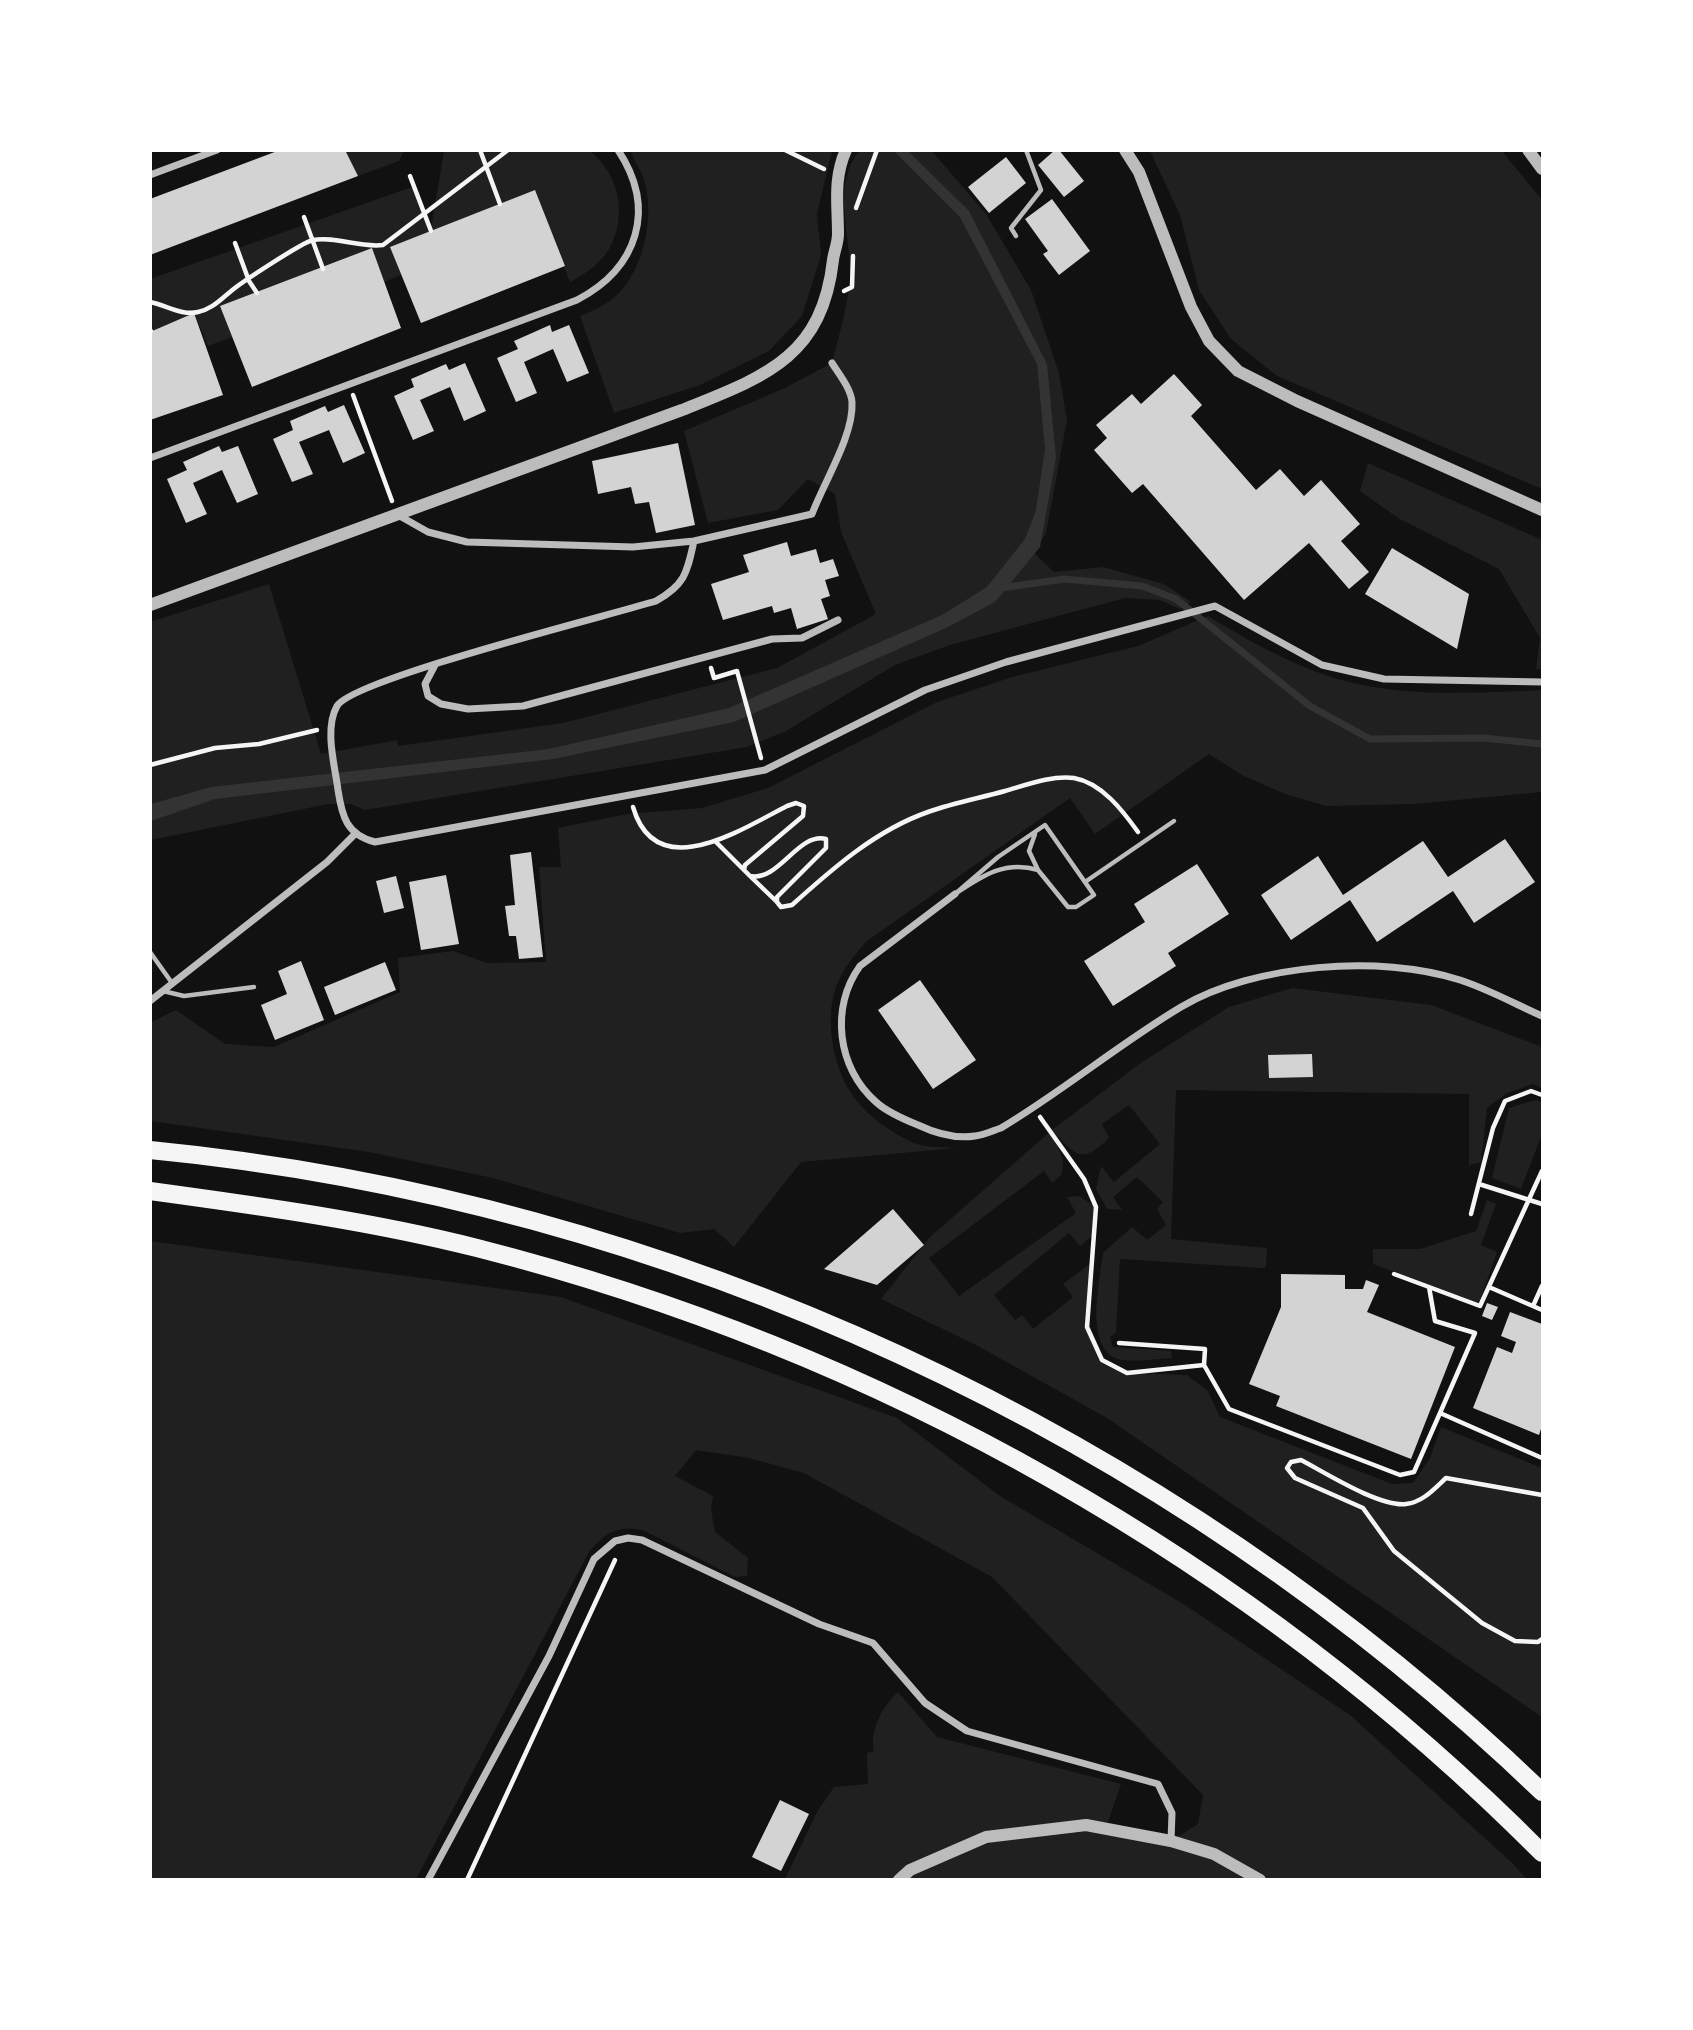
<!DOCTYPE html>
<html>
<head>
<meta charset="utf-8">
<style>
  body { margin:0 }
  #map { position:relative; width:1693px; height:2030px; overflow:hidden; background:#111; font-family:Inter,sans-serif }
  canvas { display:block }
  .frame { position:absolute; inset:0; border:152px solid #fff; pointer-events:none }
</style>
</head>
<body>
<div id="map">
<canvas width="1693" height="2030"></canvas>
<div class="frame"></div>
</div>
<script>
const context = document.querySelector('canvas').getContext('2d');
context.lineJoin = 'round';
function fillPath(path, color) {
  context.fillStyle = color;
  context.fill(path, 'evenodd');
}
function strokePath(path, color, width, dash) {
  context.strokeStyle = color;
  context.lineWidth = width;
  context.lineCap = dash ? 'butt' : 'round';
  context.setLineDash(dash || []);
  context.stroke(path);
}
const green = new Path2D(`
  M860 150 932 151 986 214 1031 290 1059 373 1067 420 1046 533 1034 553 1054 572 1103 567 1164 584 1191 602 1180 609 1160 600 1125 598 950 645 895 665 786 731 747 747 365 810 351 804H328L151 840 150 622 269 584 321 754 397 740 398 746 563 723 777 668 876 614 841 532 835 494 808 479 778 510 708 523 684 431 785 388 832 363C839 335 848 306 850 277 852 236 830 186 860 150Z
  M345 151H404L399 161 358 176Z
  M444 151H590C621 175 629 222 605 255 596 267 583 275 570 282L535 191 391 248 401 275 384 282 372 248 221 306 232 337 208 346 194 313 151 332 150 279 415 186 431 229Z
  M630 151H832L817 214 821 255 802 316 769 351 700 385 614 413 580 316C593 311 608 304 618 294 644 268 655 215 644 180 641 170 634 160 630 151Z
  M1150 151H1502L1542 200V489L1277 376 1231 339 1199 290 1180 215Z
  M1368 463 1542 540V669H1536L1540 638 1499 569 1398 518 1360 491Z
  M1208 616C1247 640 1290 664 1334 678 1400 698 1474 693 1542 690V792L1414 804 1326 806 1285 794 1242 775 1209 754 1095 834 1070 798 867 941C856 953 846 965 839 980 823 1013 832 1064 851 1093 865 1114 891 1133 914 1143 926 1148 944 1147 957 1148L801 1162 734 1247 714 1229 680 1233 493 1178 369 1152 151 1121V1022L176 1010 225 1044 274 1047 400 992 398 958 453 951 487 963 546 962 539 867H561L558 828 627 814 702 808 768 788 937 702 1012 677 1138 646Z
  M1292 988 1431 1005 1542 1047V1088L1533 1084 1507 1093 1487 1108 1481 1162 1469 1165V1094L1176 1090 1171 1239 1267 1248 1266 1267 1262 1268 1120 1259 1116 1333 1110 1337 1113 1347 1171 1351 1172 1358C1156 1359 1139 1362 1123 1360 1082 1355 1100 1279 1103 1253L1132 1227 1147 1240 1166 1225 1157 1209 1163 1202 1137 1177 1113 1197 1122 1210 1107 1209 1096 1189 1101 1166 1114 1182 1160 1144 1129 1105 1102 1124 1109 1138C1080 1166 1077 1154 1053 1132L1063 1161 1062 1174 1052 1183 1044 1171 929 1258 959 1296 1076 1213 1067 1197 1079 1196 1096 1207 1094 1234 1080 1246 1069 1233 994 1295 1015 1320 1022 1315 1033 1329 1073 1297 1063 1284 1091 1263 1087 1327 1102 1360 1127 1373 1187 1375 1208 1391 1220 1417 1392 1484 1413 1483 1430 1458 1441 1427 1542 1468V1717L1107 1418 978 1346 881 1299 930 1237 1052 1130 1142 1062 1229 1007Z
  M1535 1100 1542 1102V1134L1521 1189 1492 1178 1509 1108Z
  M1487 1200 1496 1204 1481 1245 1497 1252 1479 1303 1373 1264V1249H1420L1476 1231Z
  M150 1241 561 1297 897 1418 1000 1496 1185 1605 1350 1715 1512 1863 1527 1879H785L817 1812 834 1787 868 1784 867 1753 874 1751C869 1731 883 1705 898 1692L937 1737 1121 1784 1106 1828 1171 1841 1198 1824 1203 1795 992 1577 804 1473 749 1458 696 1450 675 1476 713 1496 711 1509 715 1532 748 1558 747 1576 735 1577 645 1531C621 1524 605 1532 589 1552L416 1879H151Z`);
const water = new Path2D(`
  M894 151H908L969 211 1047 364 1056 458 1040 547 995 602 948 627 734 722 553 759 215 799 151 821V804L211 787 549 749 729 708 942 615 987 587 1025 539 1036 510 1045 449 1037 364 960 217Z`);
const stream = new Path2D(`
  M1001 588 1064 579 1142 586 1176 599 1310 706 1370 739 1484 738 1542 744`);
const building = new Path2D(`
  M280 150H345L358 176 150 255V199Z
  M1055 150H1059L1084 181 1064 197 1038 165Z
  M1006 157 1026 183 989 213 968 187Z
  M535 190 565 266 421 323 390 247Z
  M1052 199 1090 251 1059 275 1043 254 1048 251 1025 219Z
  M372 248 401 328 252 387 220 306Z
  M194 313 223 395 150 420V332Z
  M550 325 552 332 569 325 589 373 567 382 553 349 524 362 537 393 516 402 497 358 518 349 514 341Z
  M465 363 486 411 464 421 450 387 420 400 434 431 413 440 394 396 414 387 411 379 446 364 449 370Z
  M1174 374 1202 405 1191 416 1256 490 1280 469 1304 496 1321 480 1360 524 1341 541 1369 572 1349 589 1309 543 1244 600 1143 484 1132 493 1094 450 1107 438 1096 425 1132 394 1141 404Z
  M344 405 365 453 343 463 329 430 299 442 313 474 292 482 273 439 293 430 290 421 325 406 328 412Z
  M678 443 695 525 656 533 649 502 635 504 631 487 598 494 592 461Z
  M219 446 222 452 238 446 258 494 237 503 222 470 193 483 207 514 186 523 167 479 187 470 183 462Z
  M787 542 791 556 816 549 820 563 833 559 839 576 825 580 830 596 821 599 828 619 797 629 791 608 774 613 772 606 723 620 711 584 749 572 743 555Z
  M1392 548 1469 594 1457 649 1365 594Z
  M1505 839 1535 882 1474 923 1453 891 1377 942 1350 900 1291 940 1261 895 1318 856 1343 895 1423 841 1448 877Z
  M531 852 543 957 519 959 516 936H509L505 906 515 905 510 855Z
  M1197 864 1229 914 1168 953 1176 966 1113 1006 1084 961 1145 922 1134 904Z
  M446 875 459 944 421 950 409 882Z
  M396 876 404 908 384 913 376 881Z
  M301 961 324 1020 275 1040 261 1005 287 994 278 971Z
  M385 962 396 990 335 1015 324 987Z
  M920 980 976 1060 933 1089 878 1010Z
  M1312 1054 1313 1077 1269 1078 1268 1055Z
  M893 1209 924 1245 877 1285 824 1269Z
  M1281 1274 1345 1275V1289H1363L1366 1280 1379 1285 1367 1312 1455 1347 1411 1459 1276 1406 1280 1396 1249 1384 1281 1307Z
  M1487 1303 1498 1307 1492 1320 1482 1316Z
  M1510 1312 1542 1324V1426L1539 1435 1473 1408 1497 1347 1512 1353 1516 1342 1501 1336Z
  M780 1800 809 1814 781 1871 752 1857Z`);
const path = new Path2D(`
  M480 150 500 204
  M785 150 824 169
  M410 176 431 231
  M856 208 877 150
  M304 217 323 269
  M235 243 249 281 257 293
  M844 291 852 287 853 256
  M150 302C166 305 182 316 198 312 212 309 220 300 230 292 240 283 303 242 313 240 336 236 359 248 383 245L508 150
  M150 330 151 331
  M353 395 392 501
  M711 668 714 678 737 671 761 758
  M150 765 215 748 259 744 317 730
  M633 807C656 886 742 829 787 806L796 803 804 806 803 816 745 865 744 870 750 876C779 882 798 832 826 839V848L777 897V902L781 907 792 905C832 869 876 830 928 812 953 803 980 798 1005 791 1026 785 1052 775 1074 778 1102 783 1123 811 1138 832
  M715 841 744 870
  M751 877 777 902
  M1040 1117 1084 1179 1096 1207 1087 1327 1102 1360 1127 1373 1204 1365 1229 1409 1400 1475 1414 1472 1440 1413 1542 1458
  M1479 1184 1542 1204
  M1471 1214 1493 1128 1505 1101 1531 1091 1542 1095
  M1394 1274 1429 1287 1435 1321 1475 1333 1440 1413
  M1429 1287 1480 1306 1542 1171
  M1489 1287 1542 1310
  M1533 1306 1542 1286
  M1119 1343 1205 1349 1204 1365
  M1542 1495 1446 1478C1434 1489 1423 1502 1406 1504 1379 1507 1326 1473 1301 1460L1291 1462 1287 1468 1295 1478 1363 1508 1394 1551 1482 1623 1515 1641 1538 1642 1542 1639
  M467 1880 615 1560`);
const service = new Path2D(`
  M1016 236 1011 228 1041 190 1026 150
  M1045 825 1094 895 1076 907H1068L1038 870C1005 860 982 876 955 894L998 857Z
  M1035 834 1029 851 1038 870
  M1085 882 1174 821
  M150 952 172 983
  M163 991 184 996 254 987`);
const minor = new Path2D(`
  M150 175 217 150
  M150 458 577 300C638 268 657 209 618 150
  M398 515 428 532 467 542 633 547 694 541 812 514C824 482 854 435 852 402 851 389 839 374 832 363
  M694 541C687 572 686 584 656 601 611 615 353 679 337 706 324 729 335 766 338 790 342 817 347 835 375 842L765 770 925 690 1006 662 1215 606 1322 665 1384 679 1542 682
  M435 665 425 684 428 696 441 704 468 709 523 706 772 639 802 638 838 620
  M955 894 860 966C830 1007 837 1068 876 1102 887 1112 903 1119 918 1125 935 1133 956 1139 975 1136 984 1135 992 1131 1001 1128 1063 1091 1119 1044 1181 1007 1254 964 1380 954 1460 980 1488 989 1515 1004 1542 1016
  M150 1001 327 862 355 834
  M428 1880 549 1656 594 1559 615 1541 628 1538 642 1540 819 1624 873 1643 925 1703 967 1731 1158 1784 1172 1813 1171 1841`);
const tertiary = new Path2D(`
  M1125 150 1139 172 1191 307 1209 341 1238 371 1297 401 1542 510
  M1528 150 1542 169
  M150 605 682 410C764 377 822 358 833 260 834 252 838 243 838 234 838 204 833 179 846 150
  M899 1880 910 1870 986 1837 1086 1825 1171 1841 1214 1854 1260 1880`);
const motorway = new Path2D(`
  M150 1150C667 1200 1169 1433 1542 1792
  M150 1191C260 1206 370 1221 477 1248 878 1350 1251 1560 1542 1853`);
fillPath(green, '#202020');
fillPath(water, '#333');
strokePath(stream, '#333', 7);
fillPath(building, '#d3d3d3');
strokePath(path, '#f5f5f5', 4.5);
strokePath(service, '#bcbcbc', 4.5);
strokePath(minor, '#bcbcbc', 7);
strokePath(tertiary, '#bcbcbc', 12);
strokePath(motorway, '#f5f5f5', 18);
</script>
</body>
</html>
